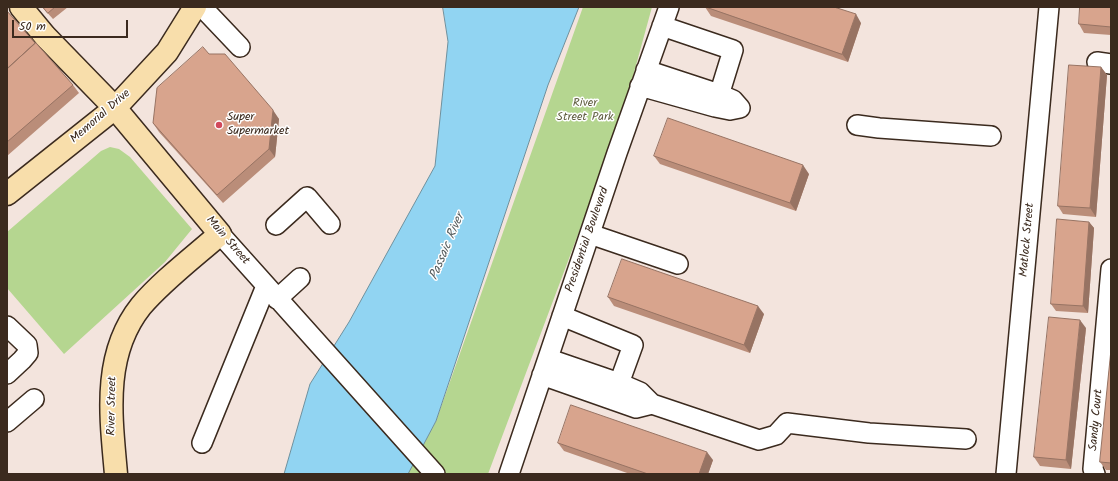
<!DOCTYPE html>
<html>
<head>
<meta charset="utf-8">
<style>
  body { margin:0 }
  #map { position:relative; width:1118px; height:481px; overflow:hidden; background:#f3e4dd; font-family:Kalam,sans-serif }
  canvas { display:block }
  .frame { position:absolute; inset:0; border:8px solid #3b2a1e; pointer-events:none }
  .scale { position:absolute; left:12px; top:20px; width:116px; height:18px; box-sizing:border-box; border:2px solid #3b2a1e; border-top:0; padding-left:5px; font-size:12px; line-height:14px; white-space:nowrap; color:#3b2a1e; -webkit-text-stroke:3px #fff; paint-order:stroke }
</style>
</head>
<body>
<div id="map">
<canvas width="1118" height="481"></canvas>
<div class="frame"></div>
<div class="scale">50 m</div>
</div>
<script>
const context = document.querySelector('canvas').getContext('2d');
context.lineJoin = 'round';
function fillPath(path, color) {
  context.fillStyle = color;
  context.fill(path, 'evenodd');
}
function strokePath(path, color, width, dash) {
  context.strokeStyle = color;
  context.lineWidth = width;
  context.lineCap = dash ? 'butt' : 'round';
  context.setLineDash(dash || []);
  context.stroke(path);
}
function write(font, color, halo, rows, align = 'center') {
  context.font = font + ' Kalam,sans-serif';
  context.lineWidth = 3;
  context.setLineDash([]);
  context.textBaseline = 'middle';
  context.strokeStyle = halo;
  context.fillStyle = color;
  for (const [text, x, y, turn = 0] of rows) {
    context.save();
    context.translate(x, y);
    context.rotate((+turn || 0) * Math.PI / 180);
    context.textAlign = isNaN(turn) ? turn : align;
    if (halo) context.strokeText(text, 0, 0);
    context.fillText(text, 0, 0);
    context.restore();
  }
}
const green = new Path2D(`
  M583 7H652L621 120 488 474H407L436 421Z
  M110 147 119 149 130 157 192 229 165 262 64 354 7 288V232L101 151Z`);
const water = new Path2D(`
  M443 7H579L548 85 436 421 408 474H284L310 384 349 322 435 166 448 42Z`);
const minor = new Path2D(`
  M202 7 240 47
  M662 26 733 50 716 105
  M1097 62 1111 64
  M640 86 715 107 730 110 740 108 733 100 719 94 646 70
  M857 125 879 128 991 136
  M276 225 307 197 330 224
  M220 234 435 474
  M590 234 678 264
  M277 299 300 278
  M562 316 633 345 613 400
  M7 326 27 345 28 353 22 360 7 374
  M549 359 619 383 640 392 652 404 759 440 776 435 787 423 869 433 966 439
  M542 375 636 408 652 404
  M7 422 34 399
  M202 443 266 286
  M509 474 617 153 669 7
  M1006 474 1049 7
  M1095 474 1093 469 1111 269`);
const major = new Path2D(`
  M21 7 45 36 115 108 220 234C195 256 162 281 141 306 102 355 111 417 116 474
  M7 194 115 108 167 52 195 7`);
const wall = new Path2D(`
  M42 7H68L53 19Z
  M705 7 861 23 848 62 711 16Z
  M1111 7V35L1084 33 1079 24Z
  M7 11 73 85 79 93 7 156Z
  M209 54 279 119 275 157 223 203 159 132 153 123Z
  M1101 67 1107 75 1096 217 1063 214 1058 206Z
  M654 156 809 174 796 211 660 164Z
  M1089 222 1094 228 1088 313 1056 311 1051 304Z
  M608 297 764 314 750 353 614 306Z
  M1086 328 1071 469 1040 466 1034 457Z
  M1111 350V470H1106L1100 462Z
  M558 443 713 460 708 474H630L564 451Z`);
const shadedWall = new Path2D(`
  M856 14 861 23 848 62 842 54Z
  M1101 67 1107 75 1096 217 1090 208Z
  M273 110 279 119 275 157 269 149Z
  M803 165 809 174 796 211 790 203Z
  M1089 222 1094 228 1088 313 1083 306Z
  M758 306 764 314 750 353 744 345Z
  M1080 320 1086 328 1071 469 1066 460Z
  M707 452 713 460 708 474H699Z`);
const building = new Path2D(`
  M43 7H55L48 13Z
  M706 7H834L856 14 842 54Z
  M1080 7H1111V27L1079 24Z
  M7 11 35 43 7 69Z
  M36 43 73 85 7 142V69Z
  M203 47 209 54H225L273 110 269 149 217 195 153 123 157 88Z
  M1069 65 1101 67 1090 208 1058 206Z
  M668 118 803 165 790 203 654 156Z
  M1057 219 1089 222 1083 306 1051 304Z
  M622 259 758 306 744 345 608 297Z
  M1049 317 1080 320 1066 460 1034 457Z
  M1111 350V463L1100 462Z
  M571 405 707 452 699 474H648L558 443Z`);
const markers = [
  [219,125,4,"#d1495b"]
];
const parkNames = [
  ["River",585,104],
  ["Street Park",585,118]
];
const streetNames = [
  ["Memorial Drive",101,117,-41],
  ["Presidential Boulevard",588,240,-71],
  ["Matlock Street",1028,240,-85],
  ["Main Street",227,241,49],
  ["River Street",113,406,-89],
  ["Sandy Court",1097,420,-85]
];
const poiNames = [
  ["Super",227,118],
  ["Supermarket",227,132]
];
const waterNames = [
  ["Passaic River",448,247,-67]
];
fillPath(green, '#b5d690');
fillPath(water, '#91d4f2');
strokePath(water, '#6f909d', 1);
strokePath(minor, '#3b2a1e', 22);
strokePath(major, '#3b2a1e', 25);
strokePath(minor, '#fff', 19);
strokePath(major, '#f8deab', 22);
fillPath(wall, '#ba8d79');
fillPath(shadedWall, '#977363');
fillPath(building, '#d8a48d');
strokePath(building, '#977363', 1);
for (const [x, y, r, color] of markers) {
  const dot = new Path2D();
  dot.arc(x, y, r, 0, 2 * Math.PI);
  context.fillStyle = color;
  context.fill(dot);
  strokePath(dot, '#fff', 1.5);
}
write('12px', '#605e40', '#fff', parkNames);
write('12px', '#3b2a1e', '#fff', streetNames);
write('12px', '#3b2a1e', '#fff', poiNames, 'left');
write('italic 13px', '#555d5e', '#fff', waterNames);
</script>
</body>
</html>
